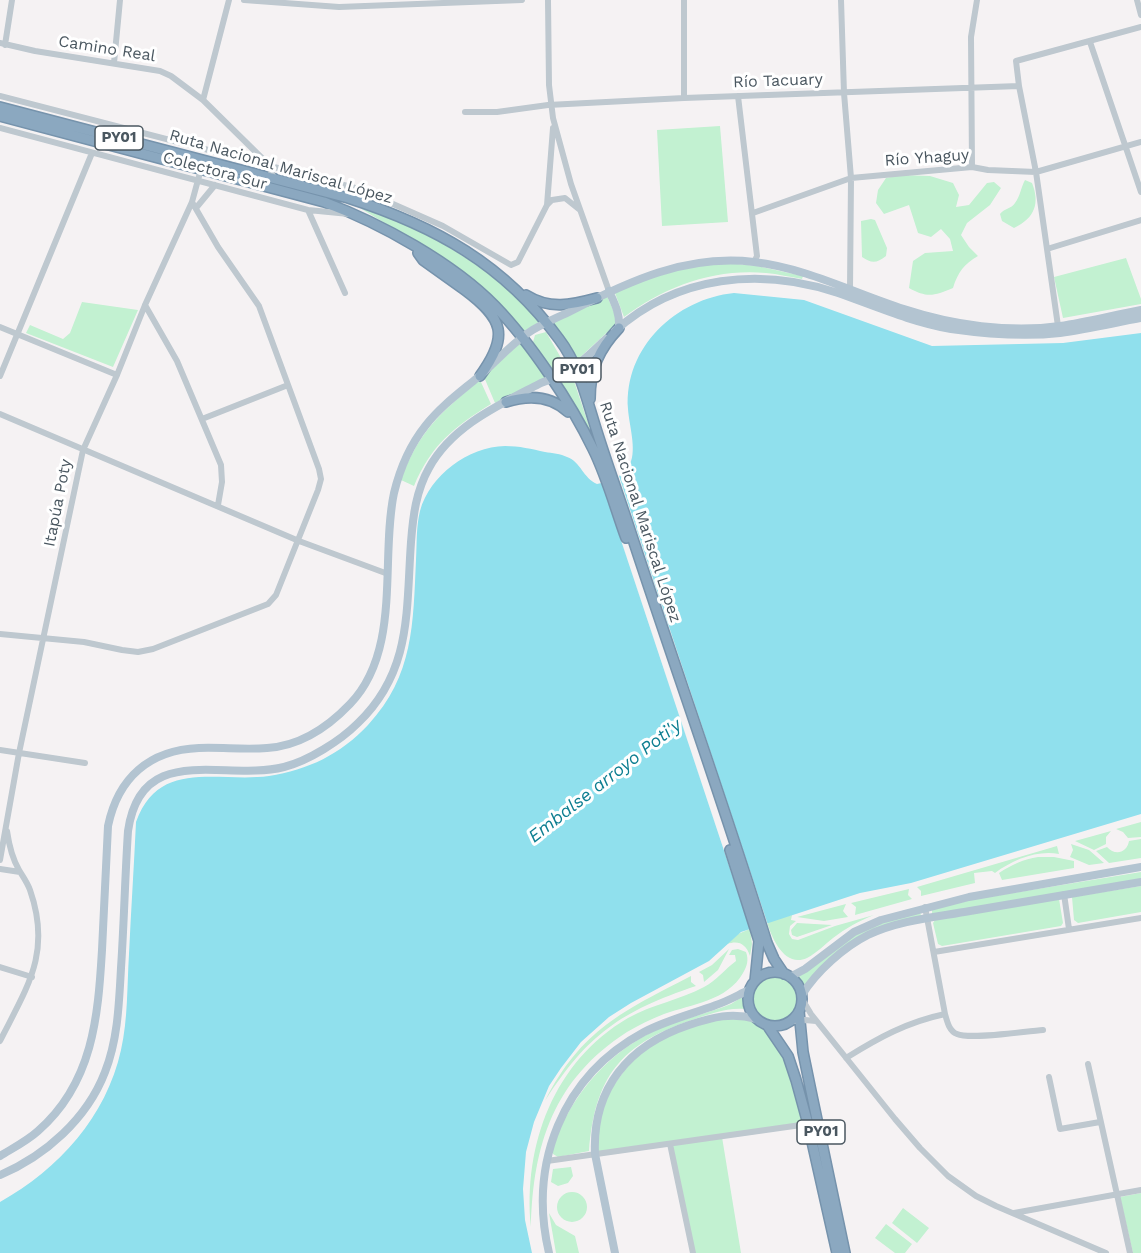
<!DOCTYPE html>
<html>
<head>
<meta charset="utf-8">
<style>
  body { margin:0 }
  canvas { display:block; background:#f5f2f3 }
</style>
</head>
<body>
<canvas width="1141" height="1253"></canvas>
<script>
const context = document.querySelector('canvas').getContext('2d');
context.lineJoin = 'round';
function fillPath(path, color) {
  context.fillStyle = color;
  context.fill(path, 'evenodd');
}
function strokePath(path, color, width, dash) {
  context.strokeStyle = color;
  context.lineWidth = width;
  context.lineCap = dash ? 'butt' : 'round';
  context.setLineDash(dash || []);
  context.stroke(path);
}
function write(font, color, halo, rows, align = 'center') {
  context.font = font + ' "Work Sans",sans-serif';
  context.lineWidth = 6;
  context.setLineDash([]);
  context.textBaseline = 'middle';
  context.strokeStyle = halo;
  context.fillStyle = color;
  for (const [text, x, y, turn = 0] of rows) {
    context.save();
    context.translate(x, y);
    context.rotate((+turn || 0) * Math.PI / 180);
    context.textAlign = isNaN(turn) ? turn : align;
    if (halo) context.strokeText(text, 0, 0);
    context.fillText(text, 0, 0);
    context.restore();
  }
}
const green = new Path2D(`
  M720 126 728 222 662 226 657 130Z
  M901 175 930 176 953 183 959 195 956 207 969 205 987 183 994 182 1001 188 990 205 967 223 961 235 969 247 978 256C964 264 958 272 953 288 934 296 927 298 909 288L913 261 925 253 953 251 950 239 941 229 931 237 918 233 909 205 884 214 876 203 878 190 886 178Z
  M1025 180 1032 183C1040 203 1035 218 1014 228L1002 221 1000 214C1005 208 1011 209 1015 203 1020 197 1021 187 1025 180Z
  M360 208C430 230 491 268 541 321L524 331 503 308 474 281 447 261Z
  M871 219 875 220 887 248 886 256C877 263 872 264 862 257L861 221Z
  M1126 258 1141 299V304L1063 318 1054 277Z
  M727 263 757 266 803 276 802 279C790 277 778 274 766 273 714 268 664 287 624 317L615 293 650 278 692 266Z
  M607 296 616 317 615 325 576 361 551 323Z
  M82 302 138 310 113 367 26 333 30 325 63 339 70 333Z
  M546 332 564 363V367L553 371 550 368 533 342 535 335Z
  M522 341 546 379 495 403 484 377Z
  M572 375 592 435 559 381Z
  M480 380 491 404C454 427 431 445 414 486L401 480C418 432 441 412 480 380Z
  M1141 822V837L1128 838 1123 832 1116 829Z
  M1111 831 1106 837V844L1094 850 1075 841Z
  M1141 839V858L1109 863 1096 851 1107 847C1115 856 1127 853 1129 841Z
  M1071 844 1089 850 1104 863 1089 865 1070 857 1073 850Z
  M1057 846 1059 854C1036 850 1013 860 995 873L992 871 974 873 975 883 921 896V891L917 887Z
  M1038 857H1054L1074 861V868L1002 880 999 873C1011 865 1024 859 1038 857Z
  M1141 872V880L932 914V909L976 899Z
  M1141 886V912L1078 923 1074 920 1072 897Z
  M909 889 908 895 912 899 855 915 856 907 851 903Z
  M1059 899 1063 923 1061 926 942 946 938 944 933 923 935 920Z
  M846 904 843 911 848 917 824 921 797 917Z
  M920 913 922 917 868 933 804 985 798 977 855 934 875 925Z
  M792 915 791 920 796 921 790 926 789 934 792 939 798 940 835 926 874 915C859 921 846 928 833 938 825 944 817 953 807 958 785 968 772 939 767 922Z
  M797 923 832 925 797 937 792 935 791 930Z
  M750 929 752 944 750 956C746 944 739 940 727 944L738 934Z
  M729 949 718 970 704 982 703 975 699 972 712 965Z
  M738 949 746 952C749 960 747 966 743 973 727 1001 692 1004 664 1014 651 1019 639 1025 627 1032 554 1079 533 1144 531 1227 523 1145 554 1061 628 1018 653 1004 680 1000 704 987 716 981 725 969 736 961L735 955H729L732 950Z
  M691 976V982L696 986C621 1011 587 1035 545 1101 581 1030 623 1011 691 976Z
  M752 999a23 23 0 1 1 46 0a23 23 0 1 1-46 0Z
  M742 997 746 1009C727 1007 710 1014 692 1020 621 1044 595 1076 589 1151L558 1157 553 1154C551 1141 561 1126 567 1115 589 1075 622 1044 665 1026 686 1018 709 1013 731 1004Z
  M709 1018C724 1018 742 1016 756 1019 783 1025 800 1099 808 1124L595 1154 603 1100 641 1048Z
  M722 1137 741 1253H693L670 1144Z
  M571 1167 573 1176 568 1183 558 1186 551 1182 553 1169Z
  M557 1207a15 15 0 1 1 30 0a15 15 0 1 1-30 0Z
  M1141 1193V1253H1133L1120 1197Z
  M903 1208 929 1228 917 1243 892 1223Z
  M549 1213 556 1225 575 1236 579 1253H556Z
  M886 1224 912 1244 905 1253H895L875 1238Z`);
const water = new Path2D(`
  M734 293 804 300 932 346 1063 343 1141 333V814L911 883 860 893 741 932 709 961 631 1003 609 1017 581 1042 561 1068 549 1086 534 1122 526 1152 523 1189 525 1220 532 1253H0V1202C59 1169 106 1117 121 1050 128 1019 127 986 129 954 131 910 134 866 136 822 159 758 218 783 269 776 308 770 341 754 368 725 414 675 413 624 416 560 417 544 416 527 420 511 430 475 468 447 505 446 519 446 532 449 545 452 552 453 561 454 567 457 581 462 583 478 597 484 609 482 625 476 630 464 637 449 629 425 628 409 624 347 676 299 734 293Z`);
const pier = new Path2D(`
  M618 473 768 925 751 932 601 480Z`);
const minor = new Path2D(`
  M244 0 339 7 522 0
  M548 0 549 85 553 118 571 184 609 291
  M841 0 844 93 851 178 850 290
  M1137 0 1141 15
  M1090 42 1141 192
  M0 43 35 51 160 71 171 76 203 100 267 163 274 178
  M5 45 12 0
  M114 63 120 0
  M0 96 359 189 443 226 511 265 518 262 547 205 552 200 565 198 580 210
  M738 96 757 256 754 262
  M684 98V0
  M203 100 229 0
  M465 112H497L548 105 684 98 1019 86
  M0 128 308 210 349 214
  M972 167 971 37 977 0
  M547 205 553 128
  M196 208 215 185
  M308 210 345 293
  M753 213 851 178 972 167 988 170 1036 172 1141 142
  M1047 249 1141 220
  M145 305 177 361 221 465 222 482 218 505
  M1058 326 1036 172 1019 86 1016 61 1141 27
  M0 327 117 375
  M0 376 92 153
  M0 414 299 541 388 574
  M202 419 288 385
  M0 634 84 642 122 650 138 652 153 649 268 604 276 595 318 490 321 479 319 469 259 306 218 247 192 202
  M0 750 85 763
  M0 860 19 753 83 450 117 375 145 305 192 202 201 169
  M0 869 20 872
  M1064 894 1069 929
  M925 907 945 1014C947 1021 949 1031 957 1034 971 1040 1026 1031 1043 1030
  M934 952 1141 918
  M0 967 32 977
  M802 999 811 1014 895 1119 920 1148 948 1176 976 1196 996 1206 1106 1253
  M791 1021 805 1020 816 1021
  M0 1041C27 987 52 953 30 890 27 882 23 877 19 870 12 858 9 845 7 831
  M846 1058C878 1038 907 1022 945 1014
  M1088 1064 1130 1253
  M1049 1077 1060 1129 1100 1122
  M670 1144 693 1253
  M547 1161 808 1124
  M1014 1213 1141 1190`);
const major = new Path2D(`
  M609 291C615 304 620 314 619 328
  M615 331C677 275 761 267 838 293 875 306 911 322 951 329 986 334 1025 337 1060 333 1087 329 1114 323 1141 318
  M790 977 805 969 854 932 881 920 969 897 1141 867
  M802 995C816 972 844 947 868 935 899 920 937 917 970 911 1027 901 1084 892 1141 882
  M0 1156C13 1148 27 1141 38 1131 93 1083 98 1017 102 950 104 908 106 867 108 826 118 778 149 750 199 748 221 747 245 750 267 748 300 746 328 727 350 704 402 650 380 559 394 493 400 468 410 445 426 425 440 407 459 393 477 378 494 364 509 346 528 333 541 324 557 318 571 311 629 281 687 254 754 262 806 268 854 293 904 309 953 325 1009 333 1060 326 1087 322 1114 315 1141 310
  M0 1175C45 1156 87 1119 105 1072 118 1039 119 1003 121 968 124 923 125 877 128 831 141 740 224 782 284 767 308 761 340 741 358 723 412 671 406 611 411 542 413 516 416 491 429 468 452 426 499 405 539 384 547 380 556 378 564 374 580 365 593 351 606 339
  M549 1253C528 1164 562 1076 644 1032 667 1020 692 1014 716 1005 728 1001 738 995 749 990
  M615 1253 595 1154C592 1088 629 1045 689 1025 713 1017 732 1012 756 1019`);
const highway = new Path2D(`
  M0 107 348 198C435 226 504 264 559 339 578 364 585 393 594 422 604 455 616 488 627 521 673 662 723 801 767 943L774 959 784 974
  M0 116 324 202C380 223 453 263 495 306 530 342 571 403 593 449 607 477 615 508 626 538
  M418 253 423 260C437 270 451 280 465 290 504 319 509 336 480 376
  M526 295C550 310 571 305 597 298
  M590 399C590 369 599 349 619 328
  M506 402C528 395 550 395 568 412
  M730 850 759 941 755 981
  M748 999a27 27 0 1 1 54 0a27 27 0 1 1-54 0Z
  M799 1011 803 1052 811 1091 845 1253
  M767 1025 788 1056 796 1080 808 1124 837 1253`);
const shields = [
  [119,138,48],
  [577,370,48],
  [821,1132,48]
];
const shieldNames = [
  ["PY01",119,138],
  ["PY01",577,370],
  ["PY01",821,1132]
];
const streetNames = [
  ["Camino Real",107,49,9],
  ["Río Tacuary",778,81,-2],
  ["Río Yhaguy",927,158,-4],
  ["Ruta Nacional Mariscal López",281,167,16],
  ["Colectora Sur",215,171,15],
  ["Itapúa Poty",58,503,-79],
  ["Ruta Nacional Mariscal López",640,512,72]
];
const waterNames = [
  ["Embalse arroyo Poti'y",605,781,-38]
];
fillPath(green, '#c2f1d1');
fillPath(water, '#90e0ed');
fillPath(pier, '#f5f2f3');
strokePath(highway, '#7693ac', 12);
strokePath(minor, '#bec8cf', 6);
strokePath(major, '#b3c4d1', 8);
strokePath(highway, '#8ba8c0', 9);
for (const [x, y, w] of shields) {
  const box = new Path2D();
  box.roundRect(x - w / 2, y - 12, w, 24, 4.5);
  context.fillStyle = '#fff';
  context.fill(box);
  strokePath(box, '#4a5760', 1.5);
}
write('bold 15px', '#4a5760', null, shieldNames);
write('16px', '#4a5760', '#fff', streetNames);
write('italic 18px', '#0d7e91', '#fff', waterNames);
</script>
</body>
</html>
